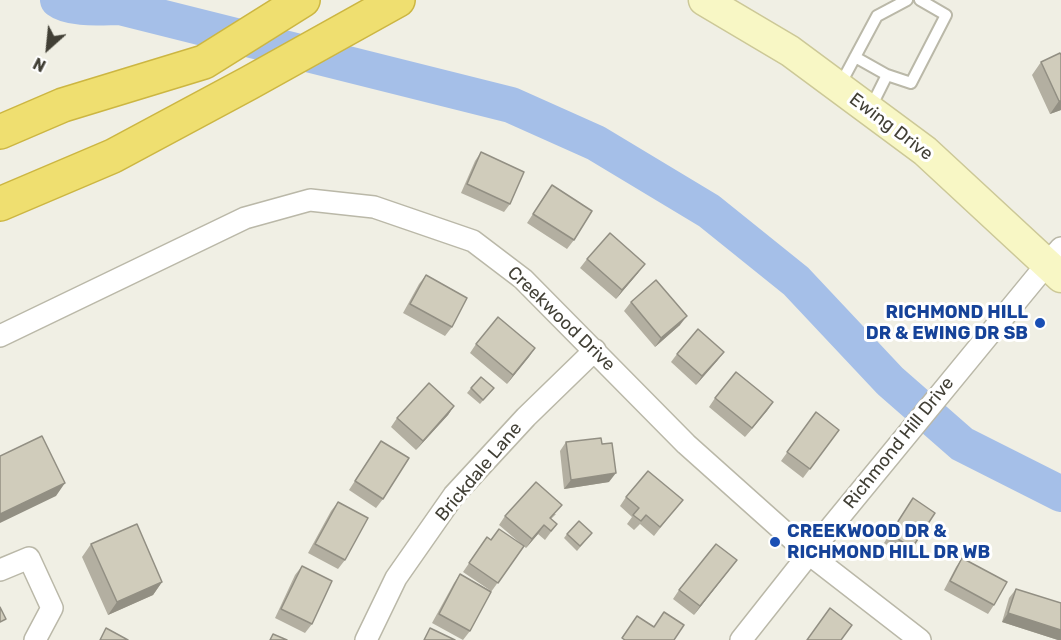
<!DOCTYPE html>
<html>
<head>
<meta charset="utf-8">
<style>
  body { margin:0 }
  #map { position:relative; width:1061px; height:640px; overflow:hidden; background:#f0efe4; font-family:Rubik,sans-serif }
  canvas { display:block }
  .north { position:absolute; left:18px; top:18px; width:60px; height:60px; -webkit-text-stroke:4px #fff; paint-order:stroke; rotate:207deg; font-size:16px; font-weight:700; line-height:24px; text-align:center; color:#413f35 }
  .north::after { content:''; display:block; margin:auto; width:21px; height:27px; background:#413f35; clip-path:polygon(50% 0,100% 100%,50% 72%,0 100%) }
</style>
</head>
<body>
<div id="map">
<canvas width="1061" height="640"></canvas>
<div class="north">N</div>
</div>
<script>
const context = document.querySelector('canvas').getContext('2d');
context.lineJoin = 'round';
function strokePath(path, color, width, dash) {
  context.strokeStyle = color;
  context.lineWidth = width;
  context.lineCap = dash ? 'butt' : 'round';
  context.setLineDash(dash || []);
  context.stroke(path);
}
function fillPath(path, color) {
  context.fillStyle = color;
  context.fill(path, 'evenodd');
}
function write(font, color, halo, rows, align = 'center') {
  context.font = font + ' Rubik,sans-serif';
  context.lineWidth = 6;
  context.setLineDash([]);
  context.textBaseline = 'middle';
  context.strokeStyle = halo;
  context.fillStyle = color;
  for (const [text, x, y, turn = 0] of rows) {
    context.save();
    context.translate(x, y);
    context.rotate((+turn || 0) * Math.PI / 180);
    context.textAlign = isNaN(turn) ? turn : align;
    if (halo) context.strokeText(text, 0, 0);
    context.fillText(text, 0, 0);
    context.restore();
  }
}
const river = new Path2D(`
  M58 0C71 10 103 7 120 7L511 105 596 143 709 211 796 281 890 381 962 444 1061 494`);
const service = new Path2D(`
  M855 57 887 75
  M839 87 877 16 907 0
  M871 107 887 75 911 83 946 15 920 0`);
const minor = new Path2D(`
  M0 336 245 218 310 200 374 207 473 241 523 279 686 444 809 554 920 640
  M0 570 29 558 52 608 35 640
  M366 640 396 578 454 495 526 417 595 350
  M741 640 809 554 1047 264 1061 248`);
const secondary = new Path2D(`
  M704 0 790 51 925 151 1061 277`);
const motorway = new Path2D(`
  M0 132 63 105 204 62 303 0
  M0 204 113 156 249 83 398 0`);
const wall = new Path2D(`
  M1060 53 1061 110 1050 114 1032 75 1041 62Z
  M481 152 510 204 504 212 461 193 475 161Z
  M546 194 574 240 567 249 527 223Z
  M587 259 638 273 616 299 580 268Z
  M426 275 452 327 445 336 403 313 419 284Z
  M631 302 680 325 655 347 624 311Z
  M476 344 535 348 507 384 470 353Z
  M724 352 717 361 696 385 671 362 677 354Z
  M471 388H494L480 404 467 393Z
  M715 398 773 402 745 437 709 407Z
  M454 406 448 415 416 450 391 427 397 418Z
  M816 412 839 430 803 478 781 461Z
  M566 442 602 444 609 482 564 489 560 451Z
  M375 450 383 499 376 508 349 490Z
  M626 497 676 508 654 536 640 524 634 530 627 524 632 517 620 506Z
  M338 502 345 560 338 569 308 553 331 511Z
  M907 507 912 548 906 557 884 543Z
  M556 514 551 519 557 524 545 540 538 534 526 548 499 525 505 516Z
  M592 533 577 551 564 538 567 534Z
  M487 537 491 540 524 546 491 592 470 631 463 640 432 623 454 583 460 574 491 591 463 572Z
  M91 544 162 582 153 595 108 615 82 557Z
  M962 558 994 605 988 614 944 590 956 567Z
  M302 566 312 624 305 633 275 618 295 575Z
  M730 569 694 615 673 599 679 590Z
  M1016 589 1061 640H1058L1002 622 1009 598Z`);
const shadedWall = new Path2D(`
  M1059 101H1061V110L1050 114Z
  M645 264 638 273 616 299 622 290Z
  M687 316 680 325 655 347 661 338Z
  M535 348 529 357 507 384 513 375Z
  M724 352 717 361 696 385 702 376Z
  M773 402 767 411 745 437 752 428Z
  M454 406 448 415 416 450 423 441Z
  M616 473 609 482 564 489 571 480Z
  M65 483 56 496 0 523V514Z
  M544 525 538 534 526 548 532 539Z
  M737 560 730 569 694 615 700 606Z
  M162 582 153 595 108 615 117 602Z
  M1008 613 1061 630V640H1058L1002 622Z`);
const building = new Path2D(`
  M1060 53 1061 55V101H1059L1041 62Z
  M481 152 524 172 510 204 467 184Z
  M552 185 592 211 574 240 533 214Z
  M610 233 645 264 622 290 587 259Z
  M426 275 467 298 452 327 410 304Z
  M656 280 687 316 661 338 631 302Z
  M498 317 535 348 513 375 476 344Z
  M698 329 724 352 702 376 677 354Z
  M736 372 773 402 752 428 715 398Z
  M481 377 494 388 483 400 471 388Z
  M429 383 454 406 423 441 397 418Z
  M816 412 839 430 810 469 787 452Z
  M42 436 65 483 0 514V456Z
  M601 438 602 444 612 443 616 473 571 480 566 442Z
  M381 441 409 458 383 499 355 481Z
  M648 471 683 500 660 527 646 515 641 521 633 515 639 508 626 497Z
  M536 482 562 505 550 518 557 524 551 531 544 525 532 539 505 516Z
  M913 498 935 513 912 548 890 534Z
  M338 502 368 518 345 560 315 544Z
  M579 521 592 533 580 546 567 534Z
  M137 524 162 582 117 602 91 544Z
  M499 529 524 546 498 583 469 563 487 537 491 540Z
  M716 544 737 560 700 606 679 590Z
  M962 558 1007 582 994 605 950 581Z
  M302 566 332 581 312 624 281 609Z
  M460 574 491 592 470 631 439 614Z
  M1016 589 1061 603V630L1008 613Z
  M0 607 6 619 0 622Z
  M830 608 852 625 841 640H807Z
  M664 612 684 625 674 640H625L622 638 637 616 654 627Z
  M106 628 128 640H100Z
  M430 628 455 640H424Z
  M273 634 287 640H270Z`);
const markers = [
  [1040,323,6,"#1a4fb4"],
  [775,542,6,"#1a4fb4"]
];
const streetNames = [
  ["Ewing Drive",891,127,37],
  ["Creekwood Drive",561,319,44],
  ["Richmond Hill Drive",899,443,-51],
  ["Brickdale Lane",479,472,-50]
];
const transitNames = [
  ["RICHMOND HILL",1028,313],
  ["DR & EWING DR SB",1028,334],
  ["CREEKWOOD DR &",787,532,"left"],
  ["RICHMOND HILL DR WB",787,553,"left"]
];
strokePath(river, '#a5bfe8', 36);
strokePath(service, '#bab8a8', 14);
strokePath(minor, '#bab8a8', 24);
strokePath(secondary, '#ccc897', 33);
strokePath(motorway, '#ccb642', 36);
strokePath(service, '#fff', 10);
strokePath(minor, '#fff', 21);
strokePath(secondary, '#f8f7c5', 30);
strokePath(motorway, '#efdf70', 33);
fillPath(wall, '#b3afa1');
fillPath(shadedWall, '#928f83');
fillPath(building, '#d0ccbb');
strokePath(building, '#928f83', 1.5);
for (const [x, y, r, color] of markers) {
  const dot = new Path2D();
  dot.arc(x, y, r, 0, 2 * Math.PI);
  context.fillStyle = color;
  context.fill(dot);
  strokePath(dot, '#fff', 2);
}
write('18px', '#413f35', '#fff', streetNames);
write('bold 18px', '#164399', '#fff', transitNames, 'right');
</script>
</body>
</html>
